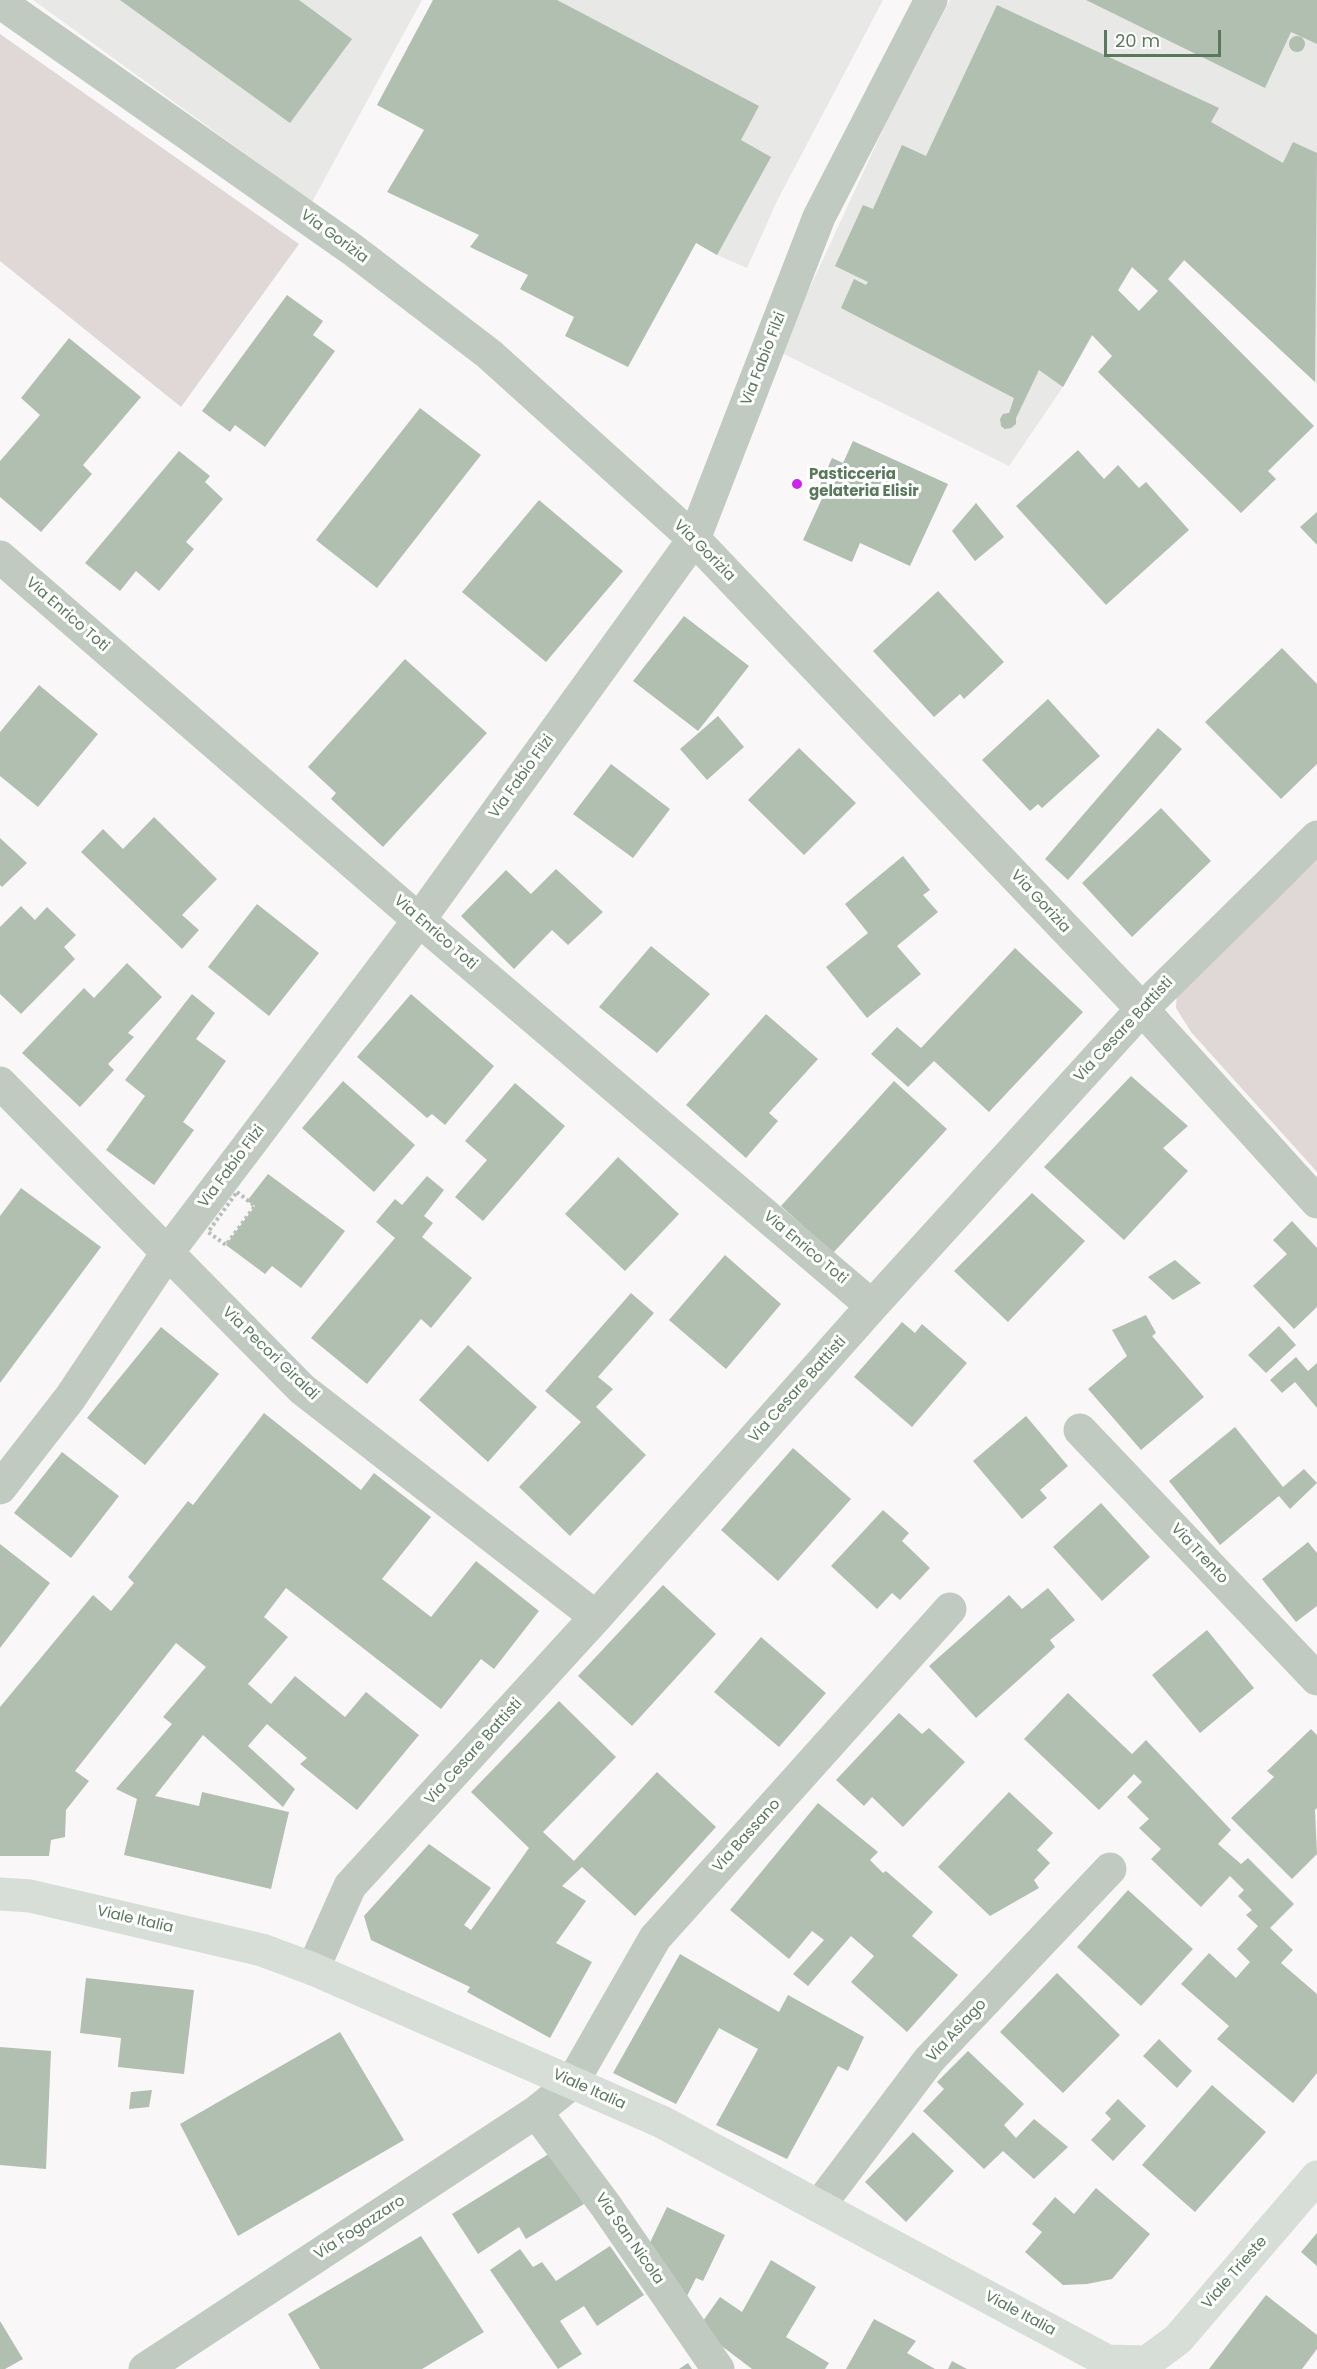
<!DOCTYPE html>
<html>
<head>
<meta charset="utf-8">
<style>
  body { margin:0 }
  #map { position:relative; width:1317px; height:2369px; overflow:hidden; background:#faf7f8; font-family:Poppins,sans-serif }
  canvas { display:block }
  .scale { position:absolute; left:1104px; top:30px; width:117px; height:27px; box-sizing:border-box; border:3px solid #5a795c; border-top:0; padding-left:8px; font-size:18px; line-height:21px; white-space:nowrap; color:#5a795c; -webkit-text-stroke:4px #fff; paint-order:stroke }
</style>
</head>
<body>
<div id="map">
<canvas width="1317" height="2369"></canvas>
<div class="scale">20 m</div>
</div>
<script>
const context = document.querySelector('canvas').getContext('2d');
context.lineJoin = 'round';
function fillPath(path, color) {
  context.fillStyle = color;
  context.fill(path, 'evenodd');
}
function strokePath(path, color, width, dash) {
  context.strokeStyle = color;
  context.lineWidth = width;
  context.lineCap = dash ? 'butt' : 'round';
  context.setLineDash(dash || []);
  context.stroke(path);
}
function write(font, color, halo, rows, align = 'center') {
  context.font = font + ' Poppins,sans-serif';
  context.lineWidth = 6;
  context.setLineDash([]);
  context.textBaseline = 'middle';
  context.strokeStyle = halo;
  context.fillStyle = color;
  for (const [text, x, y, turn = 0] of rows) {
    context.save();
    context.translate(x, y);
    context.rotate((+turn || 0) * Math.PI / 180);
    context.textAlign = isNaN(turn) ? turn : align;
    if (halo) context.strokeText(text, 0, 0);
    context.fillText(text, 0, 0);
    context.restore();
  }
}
const built = new Path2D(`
  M33 0H422L312 202Z
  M530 0H883L778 199 747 268 717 255Z
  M950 0H1317V384L1185 260 1158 291 1132 267 1063 387 1009 466 780 352 887 121Z`);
const green = new Path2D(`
  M0 34 299 244 181 407 0 261Z
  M1317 861V1172L1191 1032 1176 1008 1177 991Z`);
const building = new Path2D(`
  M120 0H299L352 39 290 123Z
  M433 0H557L759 106 741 140 771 157 717 255 696 243 628 367 565 336 574 317 520 289 528 275 470 247 479 235 387 192 424 130 377 105Z
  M1086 0H1317V44L1291 32 1265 88Z
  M997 5 1219 108 1211 122 1283 163 1293 142 1317 153 1315 382 1184 260 1168 279 1314 426 1268 471 1276 479 1241 513 1098 372 1112 356 1092 335 1063 387 1039 370 1016 418V424L1011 428 1005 429 1001 426 1000 419 1003 414 1009 413 1014 398 841 308 854 279 866 285 868 282 835 266 863 205 873 209 902 145 926 156ZM1132 267 1158 291 1139 311 1118 290Z
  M1289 44a8 8 0 1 1 16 0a8 8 0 1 1-16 0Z
  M287 295 323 321 313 335 335 351 265 447 235 425 230 432 202 411Z
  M69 338 141 397 83 465 92 474 41 532 0 497V461L40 415 21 398Z
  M420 408 481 455 377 588 316 540Z
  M853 441 948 484 910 566 860 543 852 562 803 540 824 494H816L832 458 843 463Z
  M1078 450 1104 479 1118 465 1139 488 1146 482 1189 530 1106 605 1016 506Z
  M179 451 210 476 205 482 223 499 186 542 194 549 159 591 136 571 120 591 85 563Z
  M539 500 623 571 546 662 462 592Z
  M976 503 1004 537 975 561 952 531Z
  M1317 512V545L1300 527Z
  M938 591 1004 662 964 699 960 694 934 717 873 651Z
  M684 616 749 666 698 731 633 681Z
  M1282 648 1317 684V764L1281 799 1205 722Z
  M405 659 487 733 383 847 331 799 336 793 308 767Z
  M39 685 98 734 38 807 0 776V732Z
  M1048 699 1100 756 1042 808 1038 804 1030 811 982 760Z
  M718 716 744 747 707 780 680 749Z
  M1158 728 1182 749 1068 880 1045 859Z
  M799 748 856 803 804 855 748 800Z
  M611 764 670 809 633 858 573 814Z
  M1161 808 1211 861 1132 937 1082 883Z
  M154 817 217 879 182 915 199 930 182 949 81 852 103 829 123 849Z
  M0 838 27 863 2 887 0 885Z
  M903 856 930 890 923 895 938 912 897 946 921 974 867 1018 826 967 868 933 845 904Z
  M556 869 603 912 568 945 552 930 514 969 461 916 506 870 531 894Z
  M257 904 319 953 269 1016 208 967Z
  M21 906 35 920 47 907 76 935 64 947 75 959 21 1014 0 994V927Z
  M651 946 710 994 657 1053 599 1007Z
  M1015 948 1083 1012 989 1112 934 1061 908 1087 871 1054 897 1027 921 1048Z
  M127 963 162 997 128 1033 134 1037 108 1064 114 1070 80 1107 22 1053 84 988 94 998Z
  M192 994 215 1013 196 1039 226 1061 183 1122 194 1130 154 1185 106 1150 145 1096 125 1080Z
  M411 994 494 1066 445 1125 432 1114 427 1118 357 1057Z
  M766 1014 818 1059 769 1113 778 1121 746 1158 686 1105Z
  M1131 1076 1188 1126 1163 1148 1188 1171 1124 1240 1044 1167Z
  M343 1081 415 1145 374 1192 302 1128Z
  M894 1081 947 1129 833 1253 781 1206Z
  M515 1083 565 1126 483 1221 455 1197 487 1160 465 1141Z
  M618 1157 679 1214 625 1271 565 1214Z
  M268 1174 345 1231 301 1288 272 1266 265 1274 226 1245 255 1206 247 1201Z
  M427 1176 444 1190 424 1216 433 1223 422 1237 472 1278 431 1328 421 1319 367 1384 311 1338 395 1238 376 1222 395 1199 402 1205Z
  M21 1188 101 1247 0 1383V1216Z
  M1032 1193 1085 1241 1008 1322 954 1271Z
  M1292 1221 1317 1248V1307L1294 1329 1253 1286 1287 1254 1273 1240Z
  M725 1255 781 1304 726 1369 669 1320Z
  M1175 1260 1201 1283 1173 1300 1148 1277Z
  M631 1293 654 1313 598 1377 613 1389 596 1407 646 1455 570 1536 519 1487 581 1422 545 1391Z
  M1146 1315 1156 1333 1152 1336 1204 1397 1141 1450 1088 1389 1127 1356 1112 1330Z
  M902 1322 915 1333 922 1324 967 1363 912 1427 854 1377Z
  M1279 1326 1296 1345 1266 1373 1248 1355Z
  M161 1327 219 1374 145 1465 87 1418Z
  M468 1345 537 1407 488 1462 419 1400Z
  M1296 1357 1308 1371 1317 1363V1408L1295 1382 1282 1393 1270 1380Z
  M264 1413 361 1490 374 1473 431 1517 382 1579 431 1617 476 1561 539 1611 494 1669 481 1659 441 1709 286 1588 264 1617 288 1637 248 1684 271 1704 295 1676 345 1717 366 1692 419 1735 357 1810 300 1764 307 1758 267 1724 248 1746 295 1789 283 1807 203 1735 155 1796 199 1806 202 1792 289 1812 271 1889 124 1855 137 1799 116 1789 172 1724 163 1717 206 1667 176 1643 75 1771 89 1781 66 1810 65 1837 51 1840 49 1856H0V1707L93 1595 111 1611 134 1583 128 1577 188 1501 193 1505Z
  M1026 1416 1068 1466 1040 1490 1047 1498 1022 1519 973 1461Z
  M1235 1427 1283 1487 1304 1469 1317 1483 1290 1509 1279 1496 1220 1545 1169 1481Z
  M793 1448 851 1499 778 1581 721 1530Z
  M62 1452 119 1496 71 1558 14 1513Z
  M1101 1503 1150 1557 1102 1601 1053 1547Z
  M883 1510 909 1533 902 1541 930 1568 900 1600 892 1593 877 1609 831 1566Z
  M1308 1542 1317 1553V1606L1296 1622 1262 1579Z
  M0 1544 50 1583 0 1648Z
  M663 1585 716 1634 632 1726 578 1676Z
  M1048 1588 1075 1620 1050 1640 1055 1647 976 1718 929 1666 1009 1595 1022 1609Z
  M1207 1630 1254 1688 1200 1733 1152 1675Z
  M761 1637 826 1693 779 1747 714 1692Z
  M1068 1693 1132 1754 1146 1740 1231 1830 1218 1844 1241 1864 1248 1858 1294 1904 1270 1928 1293 1950 1281 1963 1317 1994V2073L1293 2103 1217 2039 1229 2026 1181 1984 1209 1953 1236 1978 1250 1962 1237 1949 1258 1926 1246 1915 1252 1910 1238 1896 1244 1890 1230 1876 1201 1907 1151 1859 1161 1849 1139 1828 1149 1819 1127 1797 1142 1782 1134 1774 1099 1810 1024 1739Z
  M559 1701 616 1757 543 1832 574 1861 657 1772 716 1827 635 1916 582 1867 562 1886 586 1901 556 1943 592 1962 550 2038 467 1992 470 1987 371 1940 364 1916 429 1844 491 1888 464 1925 471 1930 529 1848 471 1792Z
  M899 1713 922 1734 929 1728 965 1762 903 1827 872 1797 864 1806 836 1780Z
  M1311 1729 1317 1735V1808L1315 1810 1317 1854 1292 1879 1231 1818 1274 1777 1267 1771Z
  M1009 1792 1053 1833 1037 1850 1050 1863 1034 1880 1039 1888 990 1916 938 1867Z
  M818 1803 878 1852 870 1860 883 1873 886 1871 933 1912 912 1936 958 1975 907 2032 851 1982 874 1956 851 1936 808 1986 793 1974 824 1940 812 1931 789 1959 730 1910Z
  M1128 1890 1193 1949 1141 2006 1077 1947Z
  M680 1954 779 2012 788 1995 864 2037 848 2071 838 2066 787 2159 716 2125 758 2049 719 2028 676 2104 613 2073Z
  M1057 1973 1120 2035 1063 2093 1000 2032Z
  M86 1978 194 1990 184 2074 118 2067 121 2038 80 2033Z
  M340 2032 404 2140 238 2236 180 2124Z
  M1159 2039 1192 2071 1177 2088 1143 2056Z
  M0 2047 51 2051 46 2169 0 2165Z
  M968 2051 1024 2104 1004 2125 1016 2138 1034 2119 1068 2147 1034 2179 1003 2151 984 2169 923 2111 944 2089 937 2082Z
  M1212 2085 1266 2132 1195 2212 1142 2165Z
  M152 2090 149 2107 129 2109 131 2092Z
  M1118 2099 1146 2126 1113 2161 1091 2140 1111 2119 1105 2113Z
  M913 2132 954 2171 906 2222 865 2182Z
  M552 2152 584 2204 526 2239 519 2227 478 2254 452 2214Z
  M1096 2188 1150 2234 1112 2279 1087 2284 1063 2285 1025 2252 1042 2232 1032 2224 1055 2197 1074 2214Z
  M667 2207 725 2235 703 2281 696 2278 681 2308 645 2253Z
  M1317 2233V2266L1301 2252Z
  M421 2236 484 2332 422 2369H320L288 2314Z
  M610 2246 644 2295 597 2326 584 2306 560 2321 582 2354 558 2369 490 2270 520 2249 533 2267 542 2262 556 2281Z
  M771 2260 816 2287 786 2337 829 2363 825 2369H752L698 2328 720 2297 742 2312Z
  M1266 2295 1317 2335V2349L1302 2369H1209Z
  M874 2319 916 2341 907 2353 935 2369H846Z
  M0 2321 23 2359 5 2369H0Z
  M952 2361 967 2369H948Z
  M688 2363 692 2369H679Z`);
const path = new Path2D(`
  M237 1192 255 1206 226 1245 208 1232Z`);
const minor = new Path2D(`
  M0 2 353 250 489 354 694 539 1142 1009 1317 1202
  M0 557 419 920 872 1306
  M0 1083 302 1389 596 1617
  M1080 1430 1317 1679
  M0 1488 70 1398 168 1252 419 920 694 539 819 217 931 0
  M313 1969 350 1886 596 1617 872 1306 1142 1009 1317 837
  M536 2112 606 2206 718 2369
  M819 2206 929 2060 1110 1869
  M145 2369 536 2112 572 2083 655 1938 950 1609`);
const secondary = new Path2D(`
  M0 1894 30 1896 262 1950 313 1969 662 2122 1107 2361 1147 2362 1178 2339 1317 2177`);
const markers = [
  [797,484,6,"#cf22f0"]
];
const streetNames = [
  ["Via Gorizia",334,237,36],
  ["Via Fabio Filzi",764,359,-69],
  ["Via Gorizia",704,551,45],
  ["Via Enrico Toti",67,615,41],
  ["Via Fabio Filzi",522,777,-54],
  ["Via Gorizia",1040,902,47],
  ["Via Enrico Toti",435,933,41],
  ["Via Cesare Battisti",1124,1030,-47],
  ["Via Fabio Filzi",232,1167,-53],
  ["Via Enrico Toti",805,1248,40],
  ["Via Pecori Giraldi",270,1354,44],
  ["Via Cesare Battisti",798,1390,-48],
  ["Via Trento",1199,1554,47],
  ["Via Cesare Battisti",474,1752,-48],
  ["Via Bassano",747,1836,-48],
  ["Viale Italia",135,1920,13],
  ["Via Asiago",957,2031,-47],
  ["Viale Italia",589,2090,24],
  ["Via Fogazzaro",360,2228,-33],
  ["Via San Nicola",629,2239,55],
  ["Viale Trieste",1235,2273,-49],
  ["Viale Italia",1020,2314,28]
];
const poiNames = [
  ["Pasticceria",809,475],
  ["gelateria Elisir",809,492]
];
fillPath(built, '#e8e8e6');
fillPath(green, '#e0d8d6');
fillPath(building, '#b0bfb0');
strokePath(path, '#b7bfb7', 4, [3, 3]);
strokePath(minor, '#c0cac1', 33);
strokePath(secondary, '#d6ded7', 33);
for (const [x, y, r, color] of markers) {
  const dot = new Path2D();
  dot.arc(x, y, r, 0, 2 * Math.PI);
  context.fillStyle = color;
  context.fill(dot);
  strokePath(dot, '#fff', 2);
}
write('15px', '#5a795c', '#fff', streetNames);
write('bold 15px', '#5a795c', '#fff', poiNames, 'left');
</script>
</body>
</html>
